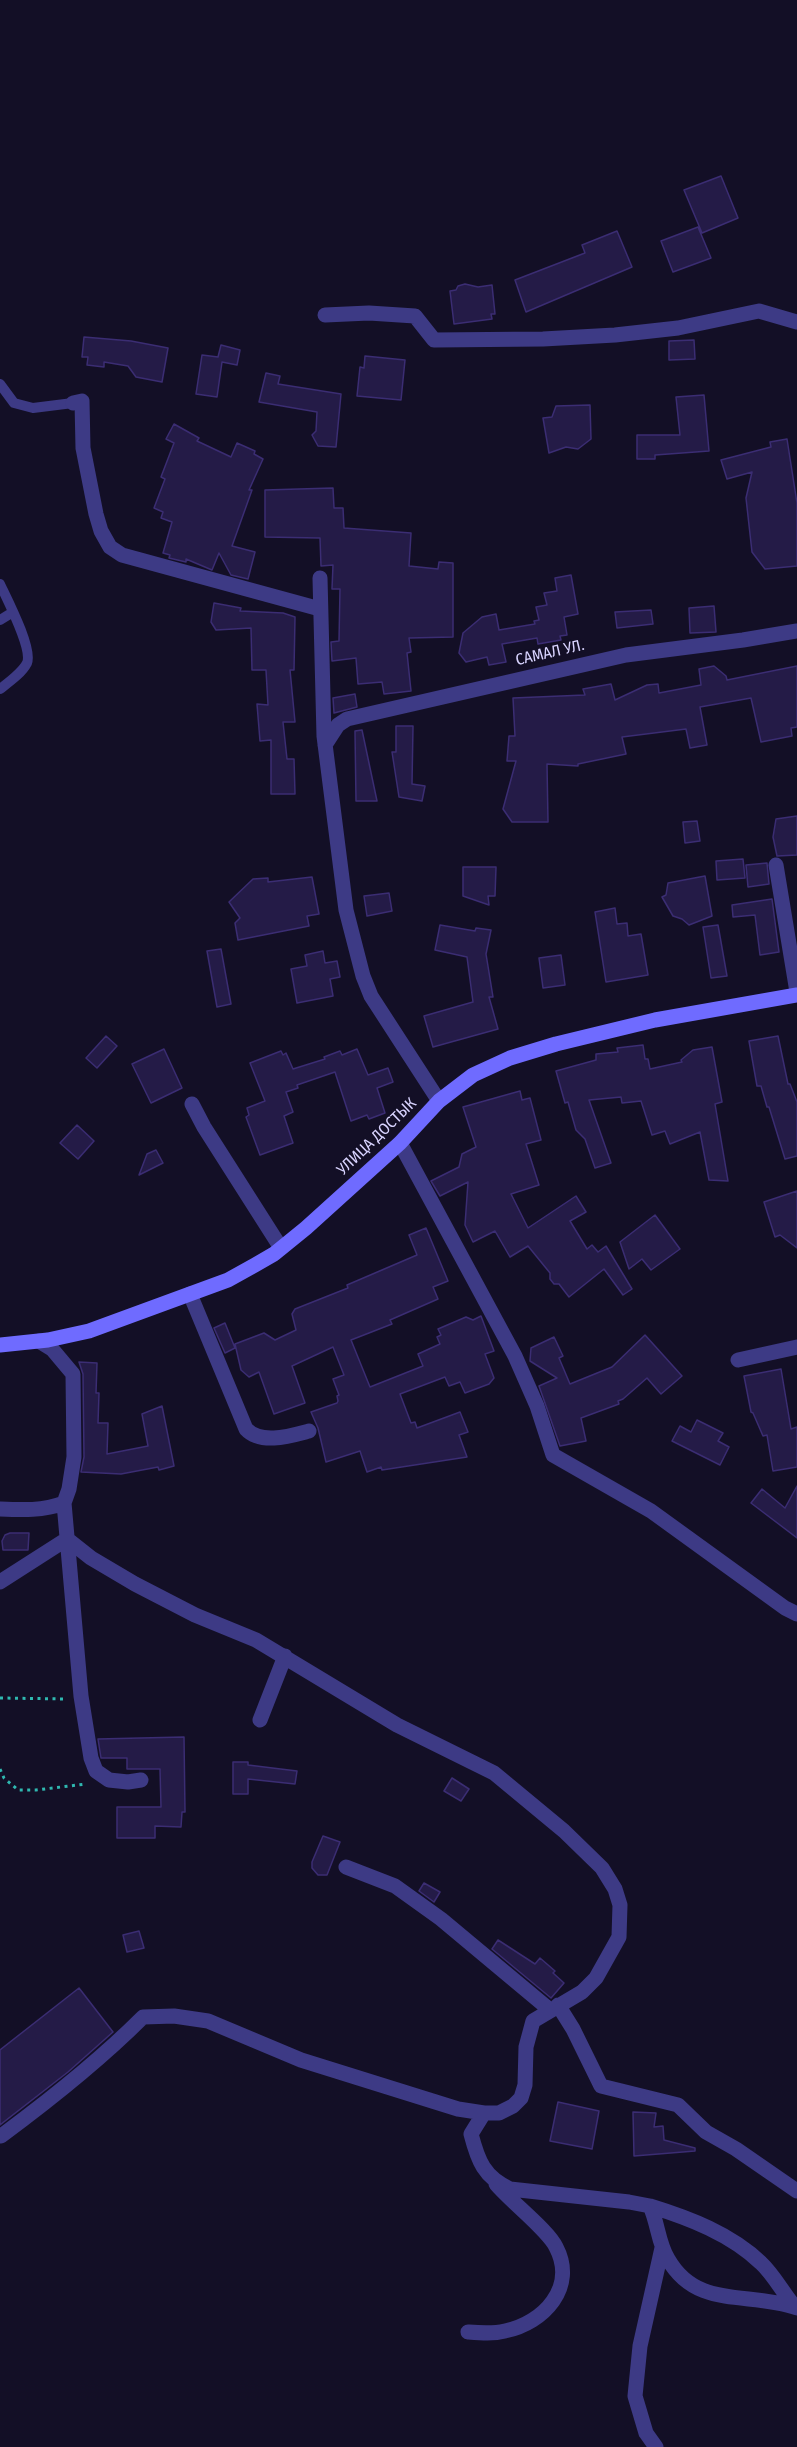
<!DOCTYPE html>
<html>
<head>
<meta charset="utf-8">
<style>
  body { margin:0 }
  canvas { display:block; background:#130f26 }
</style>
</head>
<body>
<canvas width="797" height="2447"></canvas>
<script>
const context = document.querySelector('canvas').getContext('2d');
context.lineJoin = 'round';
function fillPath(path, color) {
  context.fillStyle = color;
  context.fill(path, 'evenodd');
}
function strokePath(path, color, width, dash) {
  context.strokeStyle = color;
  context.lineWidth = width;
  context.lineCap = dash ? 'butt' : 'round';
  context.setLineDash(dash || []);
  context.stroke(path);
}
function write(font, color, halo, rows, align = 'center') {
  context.font = font + ' "Fira Sans Condensed",sans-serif';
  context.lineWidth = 4.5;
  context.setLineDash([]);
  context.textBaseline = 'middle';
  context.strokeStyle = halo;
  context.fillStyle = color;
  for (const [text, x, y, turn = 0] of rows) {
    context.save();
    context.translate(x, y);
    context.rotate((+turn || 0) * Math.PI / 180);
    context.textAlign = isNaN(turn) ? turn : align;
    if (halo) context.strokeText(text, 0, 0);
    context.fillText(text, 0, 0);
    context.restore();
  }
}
const building = new Path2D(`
  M721 176 738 218 702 233 684 190Z
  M698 227 711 258 673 272 661 241Z
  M617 231 632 267 526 312 515 280 585 253 582 245Z
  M465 284 478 287 492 285 495 314H491L492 319 454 324 450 291 456 290 458 286Z
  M84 337 131 341 168 348 162 382 136 377 128 366 104 362V367L87 365 88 357H82Z
  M694 340 695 359 669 360V341Z
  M221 345 240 350 237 365 222 362 217 397 196 394 202 355 218 357Z
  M365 356 405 360 401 400 357 396 360 367 364 368Z
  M266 373 280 376 278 384 341 394 336 447 318 446 312 435 316 431 317 412 259 402Z
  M704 395 709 451 655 455V459H637V435H680L676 397Z
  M590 405 591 439 578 449 566 447 549 453 543 418 552 417 556 406Z
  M174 424 199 438 197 441 231 457 237 443 255 451 254 454 263 459 249 490H252L232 546 255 552 248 579 231 575 219 553 212 570 186 559V562L169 558 170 555 163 553 172 522 161 518 163 512 154 508 165 479 161 477 174 443 166 439Z
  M787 439 797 503V566L765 569 752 552 746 498 752 472 727 479 721 460 771 447 770 442Z
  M333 488 334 508H343L344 528 411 533 409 566 438 569 439 562 453 563V637L409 638 411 652 407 653 411 691 384 694 382 682 358 684 356 658 332 661 331 642 339 641 340 589H332L333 565 321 566 320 538 265 537V490Z
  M571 575 578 614 564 617 567 635 560 636 561 640 538 644 537 638 502 644 506 662 489 665 487 657 466 662 459 653 463 633 482 617 496 614 499 630 535 624 534 621 539 620 536 607 547 605 544 593 557 591 555 578Z
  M214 603 241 608 240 611 283 613 295 617 294 670H290L295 722H283L287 759H294L295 794H271V740L260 741 257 704 268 705 266 670H252L251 628 216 630 211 622Z
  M714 606 716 632 690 633 689 608Z
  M651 610 653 624 617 628 615 612Z
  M714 666 726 676 727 680 797 666V727L791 728 792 736 761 742 751 698 700 707 707 745 690 748 686 729 622 737 626 754 578 764V766L547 764 548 822H512L503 809 516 761H507L509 736H515L513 698 585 695 583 689 611 684 615 700 647 685 658 684 659 693 701 685 699 669Z
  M355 694 357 707 334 713 333 698Z
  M396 726H413L412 784 425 786 422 801 399 797 392 752H396Z
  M362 730 377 801H356L355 731Z
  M797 816V855L777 856 773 837 776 819Z
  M697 821 700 841 685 843 683 822Z
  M743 859 745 878 717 880 716 861Z
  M767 863 769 884 748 887 746 865Z
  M463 867H496L495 896H488L489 905 463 896Z
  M705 876 712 916 689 925 682 919 673 916 662 897 666 895 668 883Z
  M312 877 319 914 307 916 309 926 238 940 235 923 240 918 229 902 253 879 268 878V882Z
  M389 893 392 911 367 916 364 896Z
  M772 899 779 952 760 955 755 915 733 917 732 905Z
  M615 908 617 924 627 923 628 936 641 934 648 975 606 982 595 912Z
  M440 925 475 931 476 928 491 930 486 954 493 997H489L498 1029 433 1047 424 1016 473 1002 467 957 435 950Z
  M718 925 727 976 711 978 703 927Z
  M221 949 231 1004 217 1007 207 951Z
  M323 951 325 963 337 961 340 977 330 979 333 996 297 1003 291 969 307 966 305 955Z
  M561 955 565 985 543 988 539 958Z
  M106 1036 117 1046 97 1068 86 1058Z
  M778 1036 788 1084H790L797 1102V1156L785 1159 769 1107H767L761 1086H757L749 1041Z
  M643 1045 645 1059H648L650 1069 682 1062 681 1060 693 1050 712 1047 722 1102 715 1104 728 1181 709 1180 700 1132 670 1144 665 1131 652 1135 641 1101 622 1103 621 1097 589 1100 611 1163 595 1168 585 1139 576 1130 568 1102 565 1103 556 1071 596 1060V1054L618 1052 617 1048Z
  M164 1049 182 1088 151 1103 132 1064Z
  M357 1049 368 1075 388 1068 393 1082 377 1088 385 1113 369 1119 367 1115 351 1121 335 1072 297 1085 298 1088 286 1092 293 1112 284 1116 293 1143 260 1155 246 1117 249 1115 247 1108 265 1101 250 1063 281 1051 283 1055 286 1053 293 1069 325 1059 324 1057 340 1051 342 1055Z
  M520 1091 522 1100 530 1098 541 1140 526 1144 539 1185 511 1194 528 1228 576 1196 586 1212 570 1221 587 1249 592 1245 598 1252 606 1246 632 1289 623 1295 604 1269 569 1297 559 1284H554L550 1279V1273L528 1246 510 1257 495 1231 473 1242 465 1225 468 1182 440 1196 431 1181 459 1167 462 1154 476 1147 463 1107Z
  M77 1125 94 1141 78 1159 60 1143Z
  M156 1150 163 1163 139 1175 147 1154Z
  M797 1191V1248L780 1235 775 1237 764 1202Z
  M655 1215 680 1249 651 1270 642 1259 629 1269 620 1242Z
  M426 1228 448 1281 433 1287 438 1299 390 1320 392 1324 351 1340 370 1387 423 1366 418 1354 440 1344 437 1337 441 1335 438 1329 466 1317 473 1320 481 1316 494 1351 485 1354 494 1378 489 1384 465 1393 460 1382 449 1386 445 1377 400 1394 411 1423 415 1422 417 1428 460 1412 468 1432 459 1435 467 1457 382 1470 381 1467 367 1472 360 1451 326 1462 318 1428 311 1412 337 1403 338 1401 337 1396 339 1395 333 1379 344 1375 333 1347 292 1366 305 1403 274 1414 259 1372 249 1377 241 1370 235 1344 264 1333 275 1340 296 1330 292 1314 295 1309 348 1288 347 1285 417 1255 409 1235Z
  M225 1323 235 1348 225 1353 214 1328Z
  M645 1335 682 1376 661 1394 647 1378 623 1399 618 1401 619 1404 581 1418 586 1441 560 1446 539 1386 557 1378 530 1361 531 1348 554 1337 563 1356 559 1358 570 1384 612 1367Z
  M79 1362 97 1363 96 1393H99L98 1423H108L107 1454 148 1446 142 1414 162 1406 174 1466 159 1470 158 1467 121 1474 81 1472 84 1457 83 1374Z
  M781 1369 791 1429 797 1427V1467L773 1471 767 1435 763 1436 753 1413 751 1412 744 1376Z
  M697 1420 723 1433 718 1441 729 1447 720 1465 672 1441 680 1426 691 1432Z
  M797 1486V1538L751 1503 762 1489 785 1508Z
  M10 1533H29L28 1550H3L2 1541 5 1535Z
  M184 1737 185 1812H182L181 1827 155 1826V1838H117V1807H161L160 1769H127V1758H101L98 1739Z
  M233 1762H248V1765L297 1771 295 1784 248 1779V1794H233Z
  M452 1778 469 1789 461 1801 444 1791Z
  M323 1836 340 1842 327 1875H318L312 1868V1862Z
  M424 1883 440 1892 434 1902 419 1891Z
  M139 1931 144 1948 127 1952 123 1935Z
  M498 1940 535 1964 540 1958 555 1971 553 1973 564 1983 551 1998 492 1949Z
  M79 1988 113 2032 68 2072 0 2125V2050Z
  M558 2102 599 2111 592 2149 550 2141Z
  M633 2112 656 2113 654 2127 663 2126 664 2140 695 2148V2151L634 2156Z`);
const path = new Path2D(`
  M0 1698 65 1699
  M0 1769 4 1778 18 1790H36L86 1784`);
const lane = new Path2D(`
  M0 384 14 403 33 408 73 403
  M0 584C7 599 33 649 27 663 22 673 9 682 0 689
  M0 620 13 612`);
const street = new Path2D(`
  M325 315 369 313 415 316 434 340 543 339 615 335 678 328 759 311 797 322
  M73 403 82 401 83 448 96 514 101 531 110 547 122 555 320 609
  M320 578 324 736 346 910 363 976 371 996 439 1101
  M325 745 338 725 347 719 626 655 743 640 797 631
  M776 865 797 992
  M192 1104 204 1127 281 1248
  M400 1143 515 1356 537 1406 553 1455 651 1511 785 1608 797 1614
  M190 1294 246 1429C261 1445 290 1436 309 1431
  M738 1360 797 1347
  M64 1503 81 1696 91 1758 96 1771 109 1780 128 1782 141 1780
  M0 1509C22 1510 43 1511 64 1503L69 1489 74 1457 73 1374 52 1349 39 1341
  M0 1582 67 1539 91 1558 135 1584 195 1615 256 1640 397 1725 494 1773 564 1831 602 1868 615 1889 620 1905 619 1937 596 1978 582 1992 533 2021 526 2047 525 2085 521 2098 513 2106 499 2113H484L458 2109 301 2060 208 2021 174 2016 143 2017C99 2061 51 2099 1 2136
  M260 1720 285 1656
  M346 1867 395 1886 441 1919 550 2010
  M558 2005 573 2029 601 2086 678 2105 706 2132 736 2149 797 2191
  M484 2113 471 2134C478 2161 484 2177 510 2189L629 2202 650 2206C658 2223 658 2243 668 2259 697 2310 749 2291 797 2308
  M650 2206C689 2218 731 2234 761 2263 774 2275 783 2293 795 2307
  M468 2332C481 2333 493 2334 505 2331 544 2323 577 2287 556 2247 548 2230 511 2202 496 2184
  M656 2447 646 2433 635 2396 640 2346 662 2248`);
const secondary = new Path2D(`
  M0 1345 48 1340 89 1331 228 1280 255 1265 274 1254 306 1228 400 1143 439 1101 473 1075 510 1058 556 1044 655 1020 797 995`);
const streetNames = [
  ["САМАЛ УЛ.",550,653,-13],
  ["УЛИЦА ДОСТЫК",377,1137,-44]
];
fillPath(building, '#241b47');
strokePath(building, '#3b2d73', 1.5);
strokePath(path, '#2fb8b0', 3, [3, 4.5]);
strokePath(lane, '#3d3a85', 10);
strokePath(street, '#3d3a85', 15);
strokePath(secondary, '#6f6bff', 15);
write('16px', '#d9d4ff', '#130f26', streetNames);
</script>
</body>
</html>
